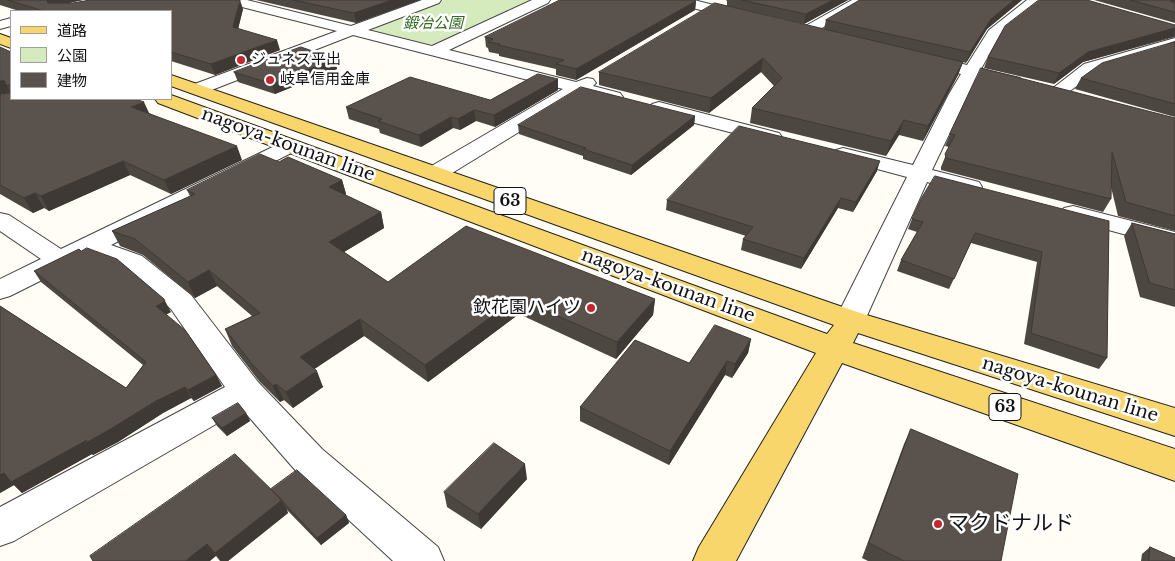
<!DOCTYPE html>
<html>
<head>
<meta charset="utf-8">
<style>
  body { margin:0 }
  #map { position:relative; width:1175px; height:561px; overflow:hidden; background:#fffdf5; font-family:"Libre Baskerville","Noto Sans JP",serif }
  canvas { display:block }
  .legend { position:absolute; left:10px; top:10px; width:162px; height:90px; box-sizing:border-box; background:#fff; border:1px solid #a0a0a0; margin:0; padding:6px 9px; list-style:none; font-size:15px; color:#111 }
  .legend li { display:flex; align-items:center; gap:10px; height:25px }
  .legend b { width:25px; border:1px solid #a0a0a0 }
</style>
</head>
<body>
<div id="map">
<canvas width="1175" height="561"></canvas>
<ul class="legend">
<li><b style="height:6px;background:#f9d66b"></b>道路</li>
<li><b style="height:14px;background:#d5ebbd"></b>公園</li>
<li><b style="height:14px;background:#5a524d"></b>建物</li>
</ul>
</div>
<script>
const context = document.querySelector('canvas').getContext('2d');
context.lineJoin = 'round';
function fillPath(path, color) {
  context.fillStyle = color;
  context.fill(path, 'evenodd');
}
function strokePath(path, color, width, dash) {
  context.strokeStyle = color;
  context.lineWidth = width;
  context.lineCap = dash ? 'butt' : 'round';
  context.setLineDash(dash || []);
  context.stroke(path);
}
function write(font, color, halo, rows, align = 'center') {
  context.font = font + ' "Libre Baskerville","Noto Sans JP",serif';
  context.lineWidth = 5;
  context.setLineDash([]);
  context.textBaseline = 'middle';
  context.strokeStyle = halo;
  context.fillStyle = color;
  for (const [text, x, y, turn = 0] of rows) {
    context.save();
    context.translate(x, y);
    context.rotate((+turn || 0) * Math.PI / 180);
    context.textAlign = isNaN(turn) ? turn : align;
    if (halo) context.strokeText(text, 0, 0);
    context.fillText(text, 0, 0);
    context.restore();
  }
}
const green = new Path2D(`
  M444 0H533L436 44H429L373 30 372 27Z`);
const minor = new Path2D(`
  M224 0H247L351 26 422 0H441L439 3 368 30 432 46 532 0H550L548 3 449 50 576 82 587 78 593 79 596 83 593 86 620 93 623 97 620 101 614 102 581 94 444 178 436 180 428 178 425 173 428 168 563 89 353 35 204 93 198 94 192 93 189 89 192 85 337 31 226 3Z
  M671 0H694L749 14 751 17 744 21 673 3Z
  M852 0H869L810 35H800L798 32 800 29Z
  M1027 0H1044L1000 35 981 69 1020 78 1023 82 1020 86 1014 87 976 78 932 170 979 182 982 187 979 192 971 194 927 182 865 320 860 327 850 330 840 327 835 320 907 177 836 158 832 154 836 150 843 148 913 165 949 94 961 74 919 63 917 60 919 57 925 55 967 65 989 30Z
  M11 18V26L0 29V21Z
  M1175 38V48L1096 72 1063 96 1057 97 1051 96 1048 92 1084 64Z
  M659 102 779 133 782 137 779 141 772 143 652 112 650 108 652 104Z
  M290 140 297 142 300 146 297 150 111 245 142 256 191 295 258 382 322 449 438 547 444 561H393L296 471 242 409 14 541 0 546V507L225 387 171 309 124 268 90 256 10 296 0 299V279L41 259 0 231V213L9 215 61 249 283 142Z
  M1073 206 1175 232V248L1064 218 1061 213 1064 208Z`);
const major = new Path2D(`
  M0 34 11 38V48L0 44Z
  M171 75 860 313 1175 408V436L858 333 853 343 1175 449V481L842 363 736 561H693L699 547 816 353 158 103 155 99H171V95L827 334 834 325 171 86Z`);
const wall = new Path2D(`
  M0 0H83L67 3 243 9 238 29 280 50 215 75 171 61V11H19L0 5Z
  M256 0H420L356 23Z
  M726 0H848L804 24 727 6V1Z
  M860 0H1022L987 29 966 63 963 62 958 75 923 141 899 135 886 156 750 123 752 108 774 86 761 72 709 113 599 85V72L824 29 826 20Z
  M1094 0H1175V23Z
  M696 1 695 10 576 80 556 75V69L499 56V54L489 52 488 48 486 47 485 37Z
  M1175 25V37L1083 62 1054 84 984 68 988 57Z
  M1175 41V117L1075 89 1081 78Z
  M11 52V99L149 113 242 160 171 194 130 175 49 211 44 208 33 213 0 194V96L10 93 0 95Z
  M335 59 337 69 275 94 238 82 234 72Z
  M558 79V90L495 127 476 121 460 130 453 128 421 147 380 133 379 129 349 119 346 107 490 100Z
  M695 116 694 125 631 175 583 159V156L519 134 518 125Z
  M1175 118V231L1118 216 1111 187V199L1103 212 941 170V167L949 147 945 146 950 134Z
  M279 162 342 180 346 194 345 195 381 212 384 228 344 252 388 282 655 299 653 315 616 359 519 314 428 382 364 336 314 369 323 387 293 408 284 400 280 402 259 381 232 346 225 329 252 316 217 286 195 298 143 255 120 246 112 231 190 196 187 190Z
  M877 171 853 212 838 208 801 269 741 250 743 239 746 236 666 210 667 200Z
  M912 219 1109 221 1107 358 1099 369 1024 344 1037 262 971 243 949 289 897 271 901 260 917 232 908 229Z
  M1132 223 1175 234V307L1140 297 1124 236Z
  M34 271 171 312 166 314 216 375 222 386 194 401 191 398 163 413 118 442 93 455 92 454 22 493 14 485 0 493V306L126 388 143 365 41 282Z
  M751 339 748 353 732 378 725 375 669 465 580 421V407Z
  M246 413 250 421 227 436 217 426 212 418Z
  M911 429 1001 561H868L862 558 904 444Z
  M527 479 481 529 447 507 444 492Z
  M271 489 346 515 349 523 321 545 287 510 288 513 228 561H220L216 556 93 561Z
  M1150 547 1175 561H1141L1142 554Z`);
const shadedWall = new Path2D(`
  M48 0H83L55 6 51 11 47 2Z
  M240 0 243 9 236 37 233 27Z
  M392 0H420L356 23 354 13Z
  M833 0H848L804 24 806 14Z
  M1014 0H1022L987 29 966 63 970 52 991 19Z
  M696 1 695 10 576 80V69Z
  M1175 28 1174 36 1083 62 1054 84 1059 73 1088 52Z
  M277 40 280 50 215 75 211 64Z
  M763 58 761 72 709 113 711 98Z
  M335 59 337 69 275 94 272 84Z
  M963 62 958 75 923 141 928 126Z
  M558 79V90L495 127 494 115Z
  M4 80 10 92 0 95V81Z
  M144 102 150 115 131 107Z
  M474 110 476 121 460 130 458 119Z
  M695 116 694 125 631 175 632 165Z
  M451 117 453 128 421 147 419 135Z
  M904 120 899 135 886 156 891 141Z
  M237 146 242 160 171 194 164 180Z
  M123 161 130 175 49 211 41 196Z
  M880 161 877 171 853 212 856 202Z
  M342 180 346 194 333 202 329 187Z
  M35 193 44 208 33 213 24 198Z
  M841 198 838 208 801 269 804 258Z
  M381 212 384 228 334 258 329 242Z
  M209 270 217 286 195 298 188 282Z
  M517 298 519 314 428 382 425 365Z
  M655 299 653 315 616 359 617 342Z
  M165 301 171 312 162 317 156 306Z
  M360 319 364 336 307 374 300 357Z
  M751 339 748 353 732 378 735 364Z
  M727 361 725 375 669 465 670 451Z
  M317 371 323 387 293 408 286 392Z
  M216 375 222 386 194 401 188 390Z
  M276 384 284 400 280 402 273 386Z
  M185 387 191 398 163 413 118 442 93 455 92 454 22 493 14 485 0 493V475L4 473Z
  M246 413 250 421 227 436 222 428Z
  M525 464 527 479 481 529 478 514Z
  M282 500 288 513 228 561H221L215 553Z
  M346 515 349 523 321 545 317 538Z
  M207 544 216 556 210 561H185Z`);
const building = new Path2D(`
  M8 0H48L47 2 48 3H73L90 0H240L233 27 277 40 211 64 171 52V11H44Z
  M294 0H392L354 13Z
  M560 0H693L696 1 576 69 556 64 564 60 498 45 500 44 488 42 493 39 485 37Z
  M742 0H833L806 14Z
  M860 0H1014L991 19 970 52 826 20Z
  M1039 0H1087L1175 25V28L1088 52 1059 73 988 57 1005 26Z
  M1131 0H1175L1170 1 1175 3V12Z
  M715 3 963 62 928 126 904 120 891 141 752 108 782 78 763 58 711 98 599 72Z
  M1175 42V104L1081 78 1102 63Z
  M0 47 11 52V85H6L4 80 0 81Z
  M301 47 335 59 272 84 234 72Z
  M981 68 1175 118V216L1126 202 1112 152 1111 199 946 158 945 154 955 135 950 134Z
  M538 74 558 79 494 115 474 110 458 119 451 117 419 135 378 121 382 119 346 107 410 77 490 100Z
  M581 87 695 116 632 165 583 149 586 148 518 125Z
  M11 93V99H135L144 102 131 107 237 146 164 180 123 161 41 196 35 193 24 198 0 185V96Z
  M739 126 880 161 856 202 841 198 804 258 743 239 753 227 667 200Z
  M260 154 279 162 288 157 342 180 329 187 381 212 329 242 388 282 466 226 655 299 617 342 517 298 425 365 360 319 300 357 317 371 286 392 276 384 273 386 252 364 225 329 260 313 209 270 188 282 135 239 112 231 195 194 187 190Z
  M935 176 1109 221 1107 358 1031 333 1042 252 975 233 954 279 901 260 923 222 912 219 921 199Z
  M1132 223 1175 234V290L1150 283Z
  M87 248 117 259 164 299 165 301 156 306 185 330 216 375 188 390 185 387 156 401 109 430 84 444 87 440 11 482 4 473 0 475V306L126 388 146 362 34 271 79 249 81 251Z
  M715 325 751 339 735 364 727 361 670 451 580 407 635 340 689 363Z
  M238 403 246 413 222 428 212 418Z
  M911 429 1018 474 1001 561H904L869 543Z
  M494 443 525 464 478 514 444 492Z
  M235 454 282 500 215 553 207 544 185 561H93L90 556Z
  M297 470 346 515 317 538 271 489Z
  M1150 547 1175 558V561H1149Z`);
const markers = [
  [241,60,5,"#c4262e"],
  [270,80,5,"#c4262e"],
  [591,308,5,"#c4262e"],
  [938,524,5,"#c4262e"]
];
const farParknames = [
  ["鍛冶公園",433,24]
];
const farPoinames = [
  ["ジュネス平出",251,60],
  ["岐阜信用金庫",280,80]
];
const shields = [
  [510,201,32],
  [1005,407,32]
];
const shieldNames = [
  ["63",510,201],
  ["63",1005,407]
];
const streetNames = [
  ["nagoya-kounan line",288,145,20],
  ["nagoya-kounan line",668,286,20],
  ["nagoya-kounan line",1070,390,17]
];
const poiNames = [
  ["欽花園ハイツ",581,308]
];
const nearPoinames = [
  ["マクドナルド",948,524]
];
fillPath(green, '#d5ebbd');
strokePath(minor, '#444', 2);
strokePath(major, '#222', 2);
fillPath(minor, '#fff');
fillPath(major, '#f9d66b');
fillPath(wall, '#4d4742');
fillPath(shadedWall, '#3f3936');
fillPath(building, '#5a524d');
strokePath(building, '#3f3936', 1);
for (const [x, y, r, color] of markers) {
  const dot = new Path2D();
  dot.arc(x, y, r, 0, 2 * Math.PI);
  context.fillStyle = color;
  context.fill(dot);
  strokePath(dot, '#fff', 2);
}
write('italic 15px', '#2f6b1f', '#fff', farParknames);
write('15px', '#111', '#fff', farPoinames, 'left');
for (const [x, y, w] of shields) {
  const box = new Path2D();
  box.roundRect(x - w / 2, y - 13.5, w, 27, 4);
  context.fillStyle = '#fff';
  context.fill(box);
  strokePath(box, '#111', 1);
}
write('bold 16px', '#111', null, shieldNames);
write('18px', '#111', '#fff', streetNames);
write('18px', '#111', '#fff', poiNames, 'right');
write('21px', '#111', '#fff', nearPoinames, 'left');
</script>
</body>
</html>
